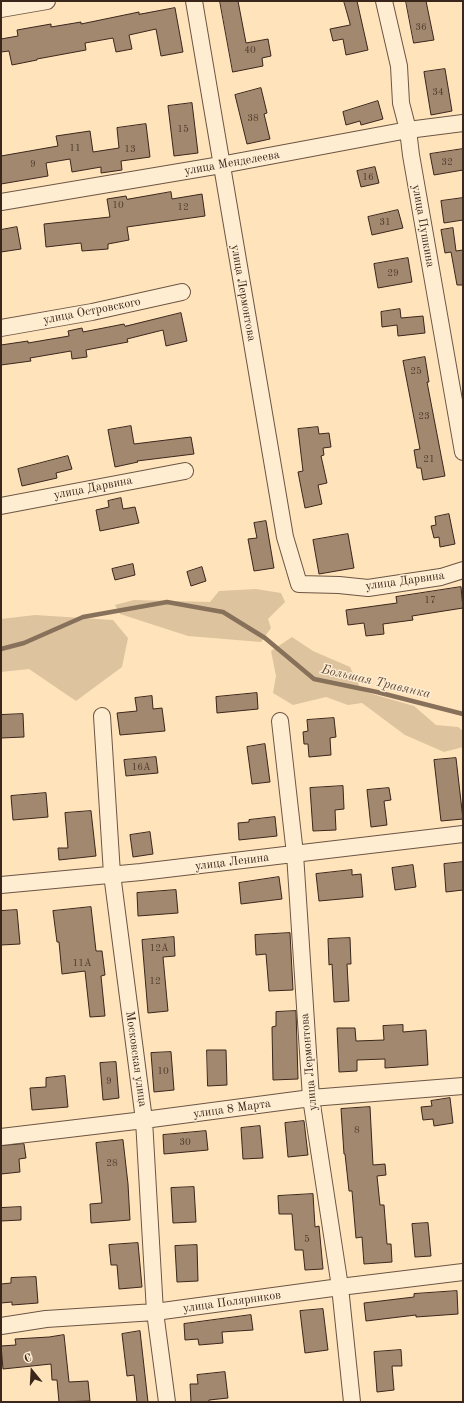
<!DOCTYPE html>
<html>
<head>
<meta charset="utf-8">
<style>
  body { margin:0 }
  #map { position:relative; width:464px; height:1403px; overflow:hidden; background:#ffe3ba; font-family:"Old Standard TT",serif }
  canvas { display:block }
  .frame { position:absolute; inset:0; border:2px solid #3b261c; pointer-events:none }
  .north { position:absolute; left:12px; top:1351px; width:40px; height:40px; -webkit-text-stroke:3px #ffedd2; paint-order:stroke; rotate:342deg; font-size:11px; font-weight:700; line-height:16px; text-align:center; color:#3b261c }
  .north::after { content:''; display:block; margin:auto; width:14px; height:18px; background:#3b261c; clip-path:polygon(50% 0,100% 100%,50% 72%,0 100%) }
</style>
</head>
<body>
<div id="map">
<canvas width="464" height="1403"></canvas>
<div class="frame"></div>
<div class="north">С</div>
</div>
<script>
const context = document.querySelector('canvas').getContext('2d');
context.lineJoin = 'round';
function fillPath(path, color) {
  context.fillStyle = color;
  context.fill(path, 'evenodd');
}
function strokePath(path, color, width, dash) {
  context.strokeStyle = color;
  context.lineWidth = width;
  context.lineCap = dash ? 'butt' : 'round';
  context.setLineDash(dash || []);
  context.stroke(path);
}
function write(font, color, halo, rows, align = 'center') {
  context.font = font + ' "Old Standard TT",serif';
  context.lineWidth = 3;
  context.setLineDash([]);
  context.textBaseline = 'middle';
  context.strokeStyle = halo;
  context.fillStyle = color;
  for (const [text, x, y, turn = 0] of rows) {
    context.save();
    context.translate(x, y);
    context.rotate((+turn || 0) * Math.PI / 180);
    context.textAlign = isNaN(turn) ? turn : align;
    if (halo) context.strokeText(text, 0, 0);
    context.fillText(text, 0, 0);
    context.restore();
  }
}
const green = new Path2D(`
  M256 589 281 593 285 602 268 619 271 628 261 642 188 636 120 614 115 605 134 600 210 602 219 591Z
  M35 615 113 620 128 638 122 667 76 701 29 669 1 672V619Z
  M292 637 313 651 350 667 362 691 414 706 436 725 458 727 463 731V747L444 752 405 735 362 703 348 705 326 697 293 705 273 693 276 676 271 651Z`);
const stream = new Path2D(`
  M1 649 24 643 83 617 167 602 223 612 265 638 314 679 377 692 463 714`);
const building = new Path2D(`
  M220 1H238L246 43 268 39 271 56 262 58 263 66 233 72Z
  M344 1H357L368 50 346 55 343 39 333 41 330 29 350 25Z
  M406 1H426L434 40 414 43Z
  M175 8 183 52 161 56 156 29 129 35 132 49 116 52 113 38 85 43 86 50 37 59V60L12 65 9 51 1 52V39L18 36 17 30 51 24V27L81 22V24L139 12V14Z
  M445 69 452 111 431 115 424 72Z
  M261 88 267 113 264 114 270 139 247 144 235 95Z
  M378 101 383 119 361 125 360 121 346 125 343 112Z
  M192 103 198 153 174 156 168 106Z
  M146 124 150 157 121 161 122 170 101 173V167L72 172 70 159 46 163 48 176 1 184V156L58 146 56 136 90 131 93 152 119 148 117 128Z
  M463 149V170L434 175 430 154Z
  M375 167 379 183 361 187 357 171Z
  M171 192 172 199 202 194 205 216 127 227 129 240 108 244V249L82 251 81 243 46 247 44 224 110 217 107 199 126 196 127 199Z
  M463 198V220L444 223 441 201Z
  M398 210 403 228 372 235 368 217Z
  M17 227 21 249 1 252V230Z
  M453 228 456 251 463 250V285H457L451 252 445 253 441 230Z
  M408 258 412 282 378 288 374 264Z
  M400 309 401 318 423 316 425 333 398 336 397 325 382 327 381 312Z
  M181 313 187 341 166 346 163 330 127 339 128 342 86 350 87 357 72 359 71 351 30 358 31 361 1 365V345L28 341V343L69 336 68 331 82 328 83 332 124 324 125 326Z
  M425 357 429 382H427L445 476 423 480 421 468H417L414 450 420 449 403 361Z
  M131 426 134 444 191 437 194 454 137 461 138 462 115 467 108 430Z
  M318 427 319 434 329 433 331 447 323 448 324 455 321 456 327 483 318 485 322 504 305 508 298 472 303 471 298 429Z
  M68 456 72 469 56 473 57 478 22 486 18 469Z
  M121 498 123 509 135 507 139 523 100 531 96 510 109 507 108 501Z
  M449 514 455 544 440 547 439 537 434 538 431 526 436 525 435 517Z
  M266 521 274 568 254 571 248 539 257 538 254 523Z
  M348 534 354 568 319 574 313 540Z
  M133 564 135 575 115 580 112 569Z
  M202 567 206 581 191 586 187 572Z
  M461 587 463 608 412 616 413 620 383 624 384 634 366 636 364 623 348 625 346 610 397 603 396 597Z
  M257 693 258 709 217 713 216 697Z
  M152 696 153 709 162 708 165 731 120 735 117 713 137 711 135 698Z
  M23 714 24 737 1 738V715Z
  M334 718 336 737 330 738 331 755 309 757 308 744H304L303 732 308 731 307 720Z
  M265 744 270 782 252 784 247 747Z
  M156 757 158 773 126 776 124 760Z
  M456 758 463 819 441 821 434 760Z
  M343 786 344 809 335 810 336 830 313 831 310 788Z
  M389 788 391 800 384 801 387 825 371 827 367 790Z
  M46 793 48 817 13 820 11 796Z
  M91 811 96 856 59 860 58 848H68L65 813Z
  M275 817 277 836 239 840 238 823 249 822V820Z
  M150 832 153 854 133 857 130 835Z
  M463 862V890L446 892 444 864Z
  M413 865 416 887 395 890 392 868Z
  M352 870V875L361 874 363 897 319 901 316 874Z
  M279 877 282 899 241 904 239 883Z
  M176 890 178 913 138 916 137 893Z
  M91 907 96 951H102L105 975 101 976 105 1016 90 1017 85 971 62 974 59 942H57L53 911Z
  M17 910 20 944 1 945V911Z
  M290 933 293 990 269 991 266 954 256 955 255 935Z
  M174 937 175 956 163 957 168 1011 148 1013 142 940Z
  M350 938 351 964H347L349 1001 334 1002 332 964 329 965 328 939Z
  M296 1011 298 1079 273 1080 272 1027 276 1026V1012Z
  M403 1025V1032L426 1030 428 1065 385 1068V1059L357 1060V1071L339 1072 337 1028H355L356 1041 384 1040 383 1026Z
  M207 1050H226L227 1085 208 1086Z
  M171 1052 174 1090 154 1092 151 1053Z
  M116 1062 119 1098 103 1100 100 1063Z
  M65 1076 68 1107 32 1110 30 1088 46 1087V1078Z
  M450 1098 453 1123 434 1126 433 1119 423 1120 421 1107 432 1106 431 1101Z
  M370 1107 373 1165 385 1164 386 1175 377 1176 380 1205H384L387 1244H391L392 1262 364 1264 362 1237 356 1238 352 1191H349L345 1154H344L341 1109Z
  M304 1121 308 1155 288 1157 285 1123Z
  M260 1126 263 1158 243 1159 241 1128Z
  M206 1131 208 1150 164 1154 163 1135Z
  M123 1140 128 1184 130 1220 91 1223 90 1204 102 1203 96 1143Z
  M24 1144 26 1158 19 1159 20 1172 1 1174V1146Z
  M194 1187 196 1222 173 1223 171 1188Z
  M313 1194 315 1227 319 1226 323 1269 305 1270 303 1250H295L292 1214H279L278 1196Z
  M21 1207V1220L1 1221V1208Z
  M428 1223 431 1256 415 1257 412 1224Z
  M138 1243 142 1287 119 1289 117 1265H111L109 1245Z
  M197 1245 198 1281 177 1282 175 1246Z
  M36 1277 38 1303 12 1305V1302L1 1303V1284L11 1283V1278Z
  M457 1291 458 1314 416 1317V1315L366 1321 364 1303 414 1297V1294Z
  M323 1309 328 1350 305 1353 300 1311Z
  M251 1315 253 1330 222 1332 223 1343 199 1345 198 1339 185 1340 184 1324Z
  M140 1331 148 1402H137L134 1375 127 1376 122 1334Z
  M64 1335 69 1382 88 1381 90 1401 59 1402 57 1380H52L51 1364 3 1369 1 1346 16 1345 15 1339 49 1337Z
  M401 1350 402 1366H392L394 1390 377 1392 374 1352Z
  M225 1372 228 1398 209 1400V1402H191L190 1384H198L197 1375Z`);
const minor = new Path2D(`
  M194 1 285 537 299 584 339 585 368 588 441 577 463 570
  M384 1 399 66 401 103 408 130 411 155 463 452
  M1 9 47 1
  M1 202 221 165 408 130 463 123
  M1 328 92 312 182 292
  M1 506 185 471
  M102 716 112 874 144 1120 155 1312 167 1402
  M280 721 295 854 311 1098 340 1287 352 1402
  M1 885 141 872 463 834
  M1 1137 144 1120 311 1098 463 1086
  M1 1326 46 1319 155 1312 340 1287 463 1272`);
const numberNames = [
  ["36",421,27],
  ["40",250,50],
  ["34",438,92],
  ["38",253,118],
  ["15",183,129],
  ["11",75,148],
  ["13",130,149],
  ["32",447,162],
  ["9",33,164],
  ["16",368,177],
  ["10",118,205],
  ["12",183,207],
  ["31",385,222],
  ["29",393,273],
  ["25",416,371],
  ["23",424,416],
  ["21",429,459],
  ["17",430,600],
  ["16А",141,767],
  ["12А",159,948],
  ["11А",82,963],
  ["12",155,981],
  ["10",163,1071],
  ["9",109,1081],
  ["8",357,1130],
  ["30",185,1142],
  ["28",112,1163],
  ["5",307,1239]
];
const streetNames = [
  ["улица Менделеева",232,163,-10],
  ["улица Пушкина",423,226,80],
  ["улица Лермонтова",243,293,80],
  ["улица Островского",92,311,-11],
  ["улица Дарвина",93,488,-11],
  ["улица Дарвина",405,581,-8],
  ["улица Ленина",232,862,-7],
  ["Московская улица",136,1059,82],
  ["улица Лермонтова",309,1062,-95],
  ["улица 8 Марта",232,1109,-8],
  ["улица Полярников",232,1302,-8]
];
const waterNames = [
  ["Большая Травянка",376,682,13]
];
fillPath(green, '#dec39f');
strokePath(stream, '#88715a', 4.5);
fillPath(building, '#a1886e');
strokePath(building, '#3b261c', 1);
strokePath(minor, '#6c5544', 18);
strokePath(minor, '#ffedd2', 16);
write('10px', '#543e30', null, numberNames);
write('12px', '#3b261c', '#ffedd2', streetNames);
write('italic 13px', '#624c3b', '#ffedd2', waterNames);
</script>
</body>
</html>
